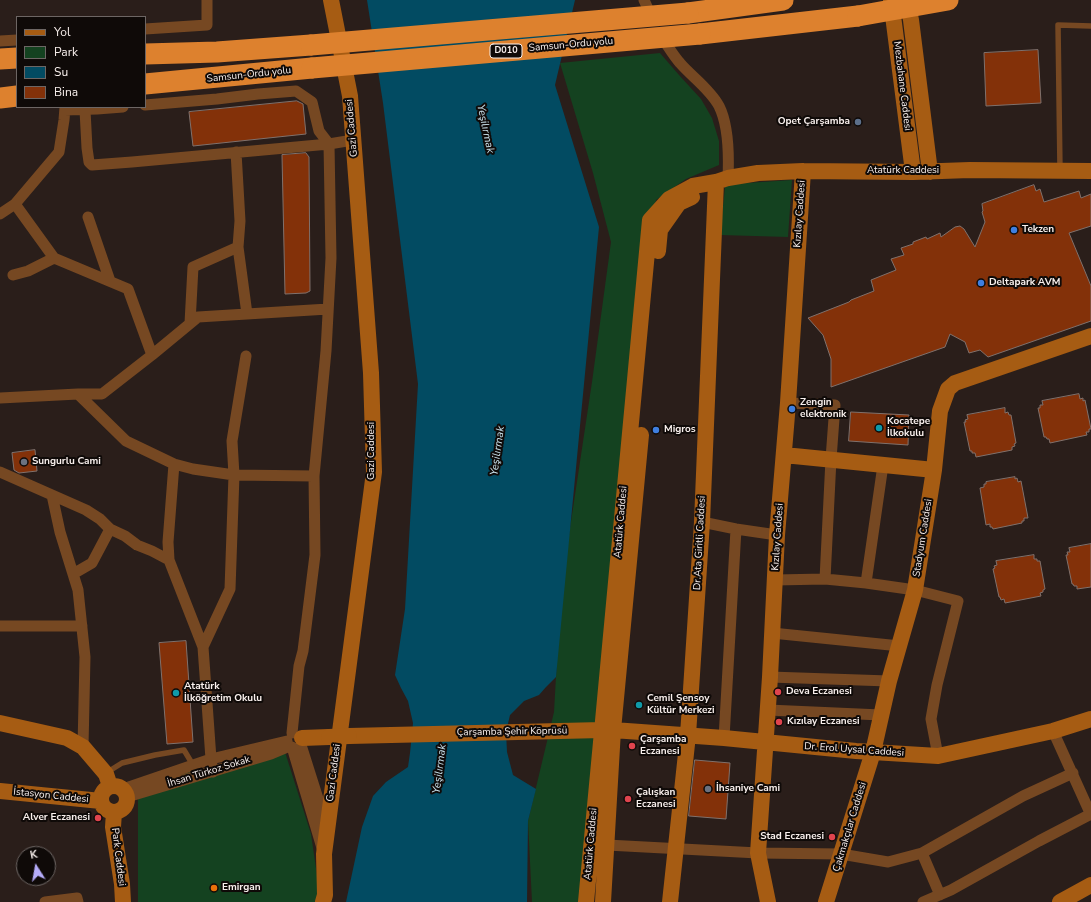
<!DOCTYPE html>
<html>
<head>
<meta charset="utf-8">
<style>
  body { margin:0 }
  #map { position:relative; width:1091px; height:902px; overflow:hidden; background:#2a1e1a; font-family:"Nunito Sans",sans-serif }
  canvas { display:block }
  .legend { position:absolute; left:16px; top:16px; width:130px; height:92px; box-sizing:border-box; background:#0f0a08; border:1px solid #6d6664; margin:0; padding:5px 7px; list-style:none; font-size:12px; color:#f9f0ed }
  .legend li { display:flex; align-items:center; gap:8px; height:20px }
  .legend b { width:20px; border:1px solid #6d6664 }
  .north { position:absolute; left:16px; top:846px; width:40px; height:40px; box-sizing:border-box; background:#0f0a08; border:1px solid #6d6664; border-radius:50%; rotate:349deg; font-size:11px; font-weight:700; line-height:16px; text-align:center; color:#f9f0ed }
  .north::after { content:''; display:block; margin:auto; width:14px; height:18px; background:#b5acf9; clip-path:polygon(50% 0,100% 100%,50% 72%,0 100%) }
</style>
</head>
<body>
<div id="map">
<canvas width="1091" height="902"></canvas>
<ul class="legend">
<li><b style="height:5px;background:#a65c13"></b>Yol</li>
<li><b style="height:11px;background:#144220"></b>Park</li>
<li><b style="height:11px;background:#024b62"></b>Su</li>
<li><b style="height:11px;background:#833109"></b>Bina</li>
</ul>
<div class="north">K</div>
</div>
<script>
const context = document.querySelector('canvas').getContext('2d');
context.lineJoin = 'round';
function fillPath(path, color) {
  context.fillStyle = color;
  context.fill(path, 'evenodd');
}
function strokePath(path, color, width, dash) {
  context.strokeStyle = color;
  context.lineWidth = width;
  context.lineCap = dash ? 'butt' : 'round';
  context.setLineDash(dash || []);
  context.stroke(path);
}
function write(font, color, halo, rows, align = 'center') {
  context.font = font + ' "Nunito Sans",sans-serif';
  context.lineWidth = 4;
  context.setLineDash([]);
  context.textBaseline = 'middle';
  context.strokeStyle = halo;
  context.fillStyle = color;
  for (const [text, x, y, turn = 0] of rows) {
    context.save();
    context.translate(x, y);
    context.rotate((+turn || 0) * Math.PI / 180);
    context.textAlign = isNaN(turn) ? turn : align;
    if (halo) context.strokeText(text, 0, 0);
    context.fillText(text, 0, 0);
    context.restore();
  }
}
const green = new Path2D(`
  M660 53 679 75 701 99 712 118 719 141V165L686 179 656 200 625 455 580 902H532L528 821 554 712 561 588 592 382 611 242 593 173 560 63Z
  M792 180 788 237 720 235 725 187 732 184Z
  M285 752 311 834 318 882 317 902H138V782Z`);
const water = new Path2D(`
  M367 0H575L555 85 599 227 556 677 546 687 539 695 524 701 510 715 506 732 507 752 513 775 536 789 528 821 527 902H346L362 827 373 796 386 782 408 767 410 753 413 723 408 701 401 688 395 675 405 609 418 384 383 103Z`);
const building = new Path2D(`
  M1038 50 1041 103 986 106 984 53Z
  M297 101 303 104 306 134 193 146 189 112Z
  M306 153 309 157 310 291 306 293 285 294 282 155Z
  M1034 185 1036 191 1040 189 1044 202 1079 191 1081 198 1091 194V226L1069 233 1091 286V321L988 357 980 350 969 353 965 342 950 334 945 347 831 387V359L823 335 808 318 849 302 851 300 874 291 871 280 896 270 891 259 904 255 901 248 913 244V242L926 237 927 239 940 233 941 237 955 227 960 226 964 229 975 247 985 222 982 212 983 211 982 204Z
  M1079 394 1080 399 1083 398V401L1085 400 1091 429H1089V432H1086L1087 435 1050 443 1049 439H1047L1046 437H1044L1038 408H1040V405H1043L1042 401Z
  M1005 408V413L1008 412 1009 415H1011L1016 443 1014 444 1015 446 1012 447V450L976 457 975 453H972V451H970L964 422H966L965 420 968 419 967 415Z
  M851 412 909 415 908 445 849 441Z
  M35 450 37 471 19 473 14 470 12 453Z
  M1015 477V479L1017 478 1018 482 1021 481 1028 518H1024V521H1022V523L993 529 992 527H990V524L986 525 980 488 984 487V484H986V482Z
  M1091 544V587L1077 589V586H1074L1073 584H1072L1066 555H1068L1067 552H1070L1069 548Z
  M1034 555V559H1037V561H1040L1045 589 1043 590V592L1040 593 1041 596 1005 603 1004 599 1001 600 1000 597H999L993 569 995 568 994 566 997 565 996 561Z
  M186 641 193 742 167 744 159 643Z
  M695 760 730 763 726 819 689 816Z`);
const lane = new Path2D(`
  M1060 170 1058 25 1091 26
  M106 773 122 763 155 755 184 750 193 765`);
const street = new Path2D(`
  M644 0 653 20
  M145 29 207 25V0
  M660 35C667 44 672 54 680 63 691 76 710 89 719 106 729 126 729 156 728 178
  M0 41 17 40
  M145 105 217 99 258 94 296 91 312 102 319 131 329 144 331 258 326 351 314 476 315 555 303 651 299 666 292 733
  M65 110 97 109 123 107
  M85 110 87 148 89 162 92 165 132 162 329 144 353 140
  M236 152 240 221 238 247 247 314
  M15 204 54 258 128 289 152 355
  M0 214 15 204 59 152 64 120 65 107
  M88 217 110 281
  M13 275 28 271 54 258
  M190 323 193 267 238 247
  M78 394 126 441 174 464 193 469 234 475 314 476
  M0 398 78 394H102L152 355 198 317 328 309
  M788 403 835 405 831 459 825 579
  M174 464 168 542 169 560 203 647
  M0 472 86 510 100 519 110 529 125 536 137 545 152 551 169 560
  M52 495 60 532 78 590 85 657 83 747
  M702 522 736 529 777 535
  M73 574 92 563 110 529
  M775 580 825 579 866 583 915 590 958 601 937 685 931 719 938 756
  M866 583 883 465
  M0 626H82
  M772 633 900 646
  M770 677 889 681
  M768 710 881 715
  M1053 731 1091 815
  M724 738 736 529
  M301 745 326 824
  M292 747 322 848
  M213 772 211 759 203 647 230 589 234 475 232 441 246 356
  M123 789 211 759 287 741
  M127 797 271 754 290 746
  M607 845 758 853 841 854 888 862 922 853 1023 796 1073 773
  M922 853 940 895
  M45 902 77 898 78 902
  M923 902 951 890 1039 841 1091 814`);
const secondary = new Path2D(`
  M891 0 913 172
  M907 0 911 20 930 172
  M658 251 660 230 679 203 692 197
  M784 455 934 470 915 590 889 681 873 752 826 902
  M934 470 940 411 948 389 955 383 1091 336
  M0 723 67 738 83 747 106 774 110 786
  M613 730 724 738 856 751 938 756 1053 731 1091 719
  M349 736 602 730
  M302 738 329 737
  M101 799a13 13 0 1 1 26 0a13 13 0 1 1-26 0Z
  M0 791 101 801
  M114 812 113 827 122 884 123 902
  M323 902 325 895 324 854 374 472 371 373 350 96 331 0
  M586 902 650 220 669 199 693 186 716 182 728 178 758 173 803 171 913 172 970 170 1091 171
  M603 902 613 730 641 435
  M670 902 688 735 702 522 716 182
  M768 902 758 853 770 677 777 535 788 403 803 171
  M1060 902 1091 885`);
const highway = new Path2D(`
  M688 13 783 0
  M700 34 858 16
  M145 54 217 52 311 45
  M0 59 17 58
  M145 84 312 68
  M0 98 17 96`);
const secondaryBridge = new Path2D(`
  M329 737 349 736`);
const highwayBridge = new Path2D(`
  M858 16 948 0
  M311 45 688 13
  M312 68 700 34`);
const markers = [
  [858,122,4,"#5c6f8a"],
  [1014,230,4,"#3f7fe0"],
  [981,283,4,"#3f7fe0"],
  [792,409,4,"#3f7fe0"],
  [879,428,4,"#0f9aa8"],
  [656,430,4,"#3f7fe0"],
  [24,462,4,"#6b7280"],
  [778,692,4,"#e0444e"],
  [176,693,4,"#0f9aa8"],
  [639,705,4,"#0f9aa8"],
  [779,722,4,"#e0444e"],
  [632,746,4,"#e0444e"],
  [708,789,4,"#6b7280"],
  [628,799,4,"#e0444e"],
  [98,818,4,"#e0444e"],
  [832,837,4,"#e0444e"],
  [214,888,4,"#e8710a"]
];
const shields = [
  [506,51,32]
];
const shieldNames = [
  ["D010",506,51]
];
const streetNames = [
  ["Samsun-Ordu yolu",571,45,-5],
  ["Samsun-Ordu yolu",249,75,-6],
  ["Mezbahane Caddesi",902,86,83],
  ["Gazi Caddesi",352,128,-95],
  ["Atatürk Caddesi",903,171],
  ["Kızılay Caddesi",800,214,-86],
  ["Gazi Caddesi",372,451,-90],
  ["Atatürk Caddesi",621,522,-85],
  ["Kızılay Caddesi",778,537,-86],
  ["Stadyum Caddesi",923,538,-81],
  ["Dr.Ata Giritli Caddesi",700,543,-87],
  ["Çarşamba Şehir Köprüsü",512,732,-1],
  ["Dr. Erol Uysal Caddesi",854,750,4],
  ["İhsan Türkoz Sokak",209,772,-17],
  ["Gazi Caddesi",334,773,-83],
  ["İstasyon Caddesi",51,796,6],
  ["Çakmakçılar Caddesi",850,827,-73],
  ["Atatürk Caddesi",591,844,-85],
  ["Park Caddesi",118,857,83]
];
const poiNames = [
  ["Opet Çarşamba",850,122,"right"],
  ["Tekzen",1022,230],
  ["Deltapark AVM",989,283],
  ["Zengin",800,403],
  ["elektronik",800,415],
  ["Kocatepe",887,422],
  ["İlkokulu",887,434],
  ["Migros",664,430],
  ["Sungurlu Cami",32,462],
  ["Atatürk",184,687],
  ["İlköğretim Okulu",184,699],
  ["Deva Eczanesi",786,692],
  ["Cemil Şensoy",647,699],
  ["Kültür Merkezi",647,711],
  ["Kızılay Eczanesi",787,722],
  ["Çarşamba",640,740],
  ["Eczanesi",640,752],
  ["İhsaniye Cami",716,789],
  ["Çalışkan",636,793],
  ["Eczanesi",636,805],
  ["Alver Eczanesi",90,818,"right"],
  ["Stad Eczanesi",824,837,"right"],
  ["Emirgan",222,888]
];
const waterNames = [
  ["Yeşilırmak",485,129,78],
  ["Yeşilırmak",498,451,-82],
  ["Yeşilırmak",440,769,-83]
];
fillPath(green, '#144220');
fillPath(water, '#024b62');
fillPath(building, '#833109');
strokePath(building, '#80716c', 1);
strokePath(lane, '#764822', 5.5);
strokePath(street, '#764822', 11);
strokePath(secondary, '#a65c13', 16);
strokePath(highway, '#dd812e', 21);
strokePath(secondaryBridge, '#a65c13', 16);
strokePath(highwayBridge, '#dd812e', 21);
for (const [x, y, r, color] of markers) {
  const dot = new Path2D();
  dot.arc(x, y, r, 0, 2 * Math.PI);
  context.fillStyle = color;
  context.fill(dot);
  strokePath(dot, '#0f0a08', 1.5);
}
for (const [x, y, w] of shields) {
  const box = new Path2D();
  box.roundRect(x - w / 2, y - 7, w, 14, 3);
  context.fillStyle = '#0f0a08';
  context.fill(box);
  strokePath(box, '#f9f0ed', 1);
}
write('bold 9px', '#f9f0ed', null, shieldNames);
write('10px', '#f9f0ed', '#0f0a08', streetNames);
write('bold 10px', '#f9f0ed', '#0f0a08', poiNames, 'left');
write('italic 11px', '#cde6f1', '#0f0a08', waterNames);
</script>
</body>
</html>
